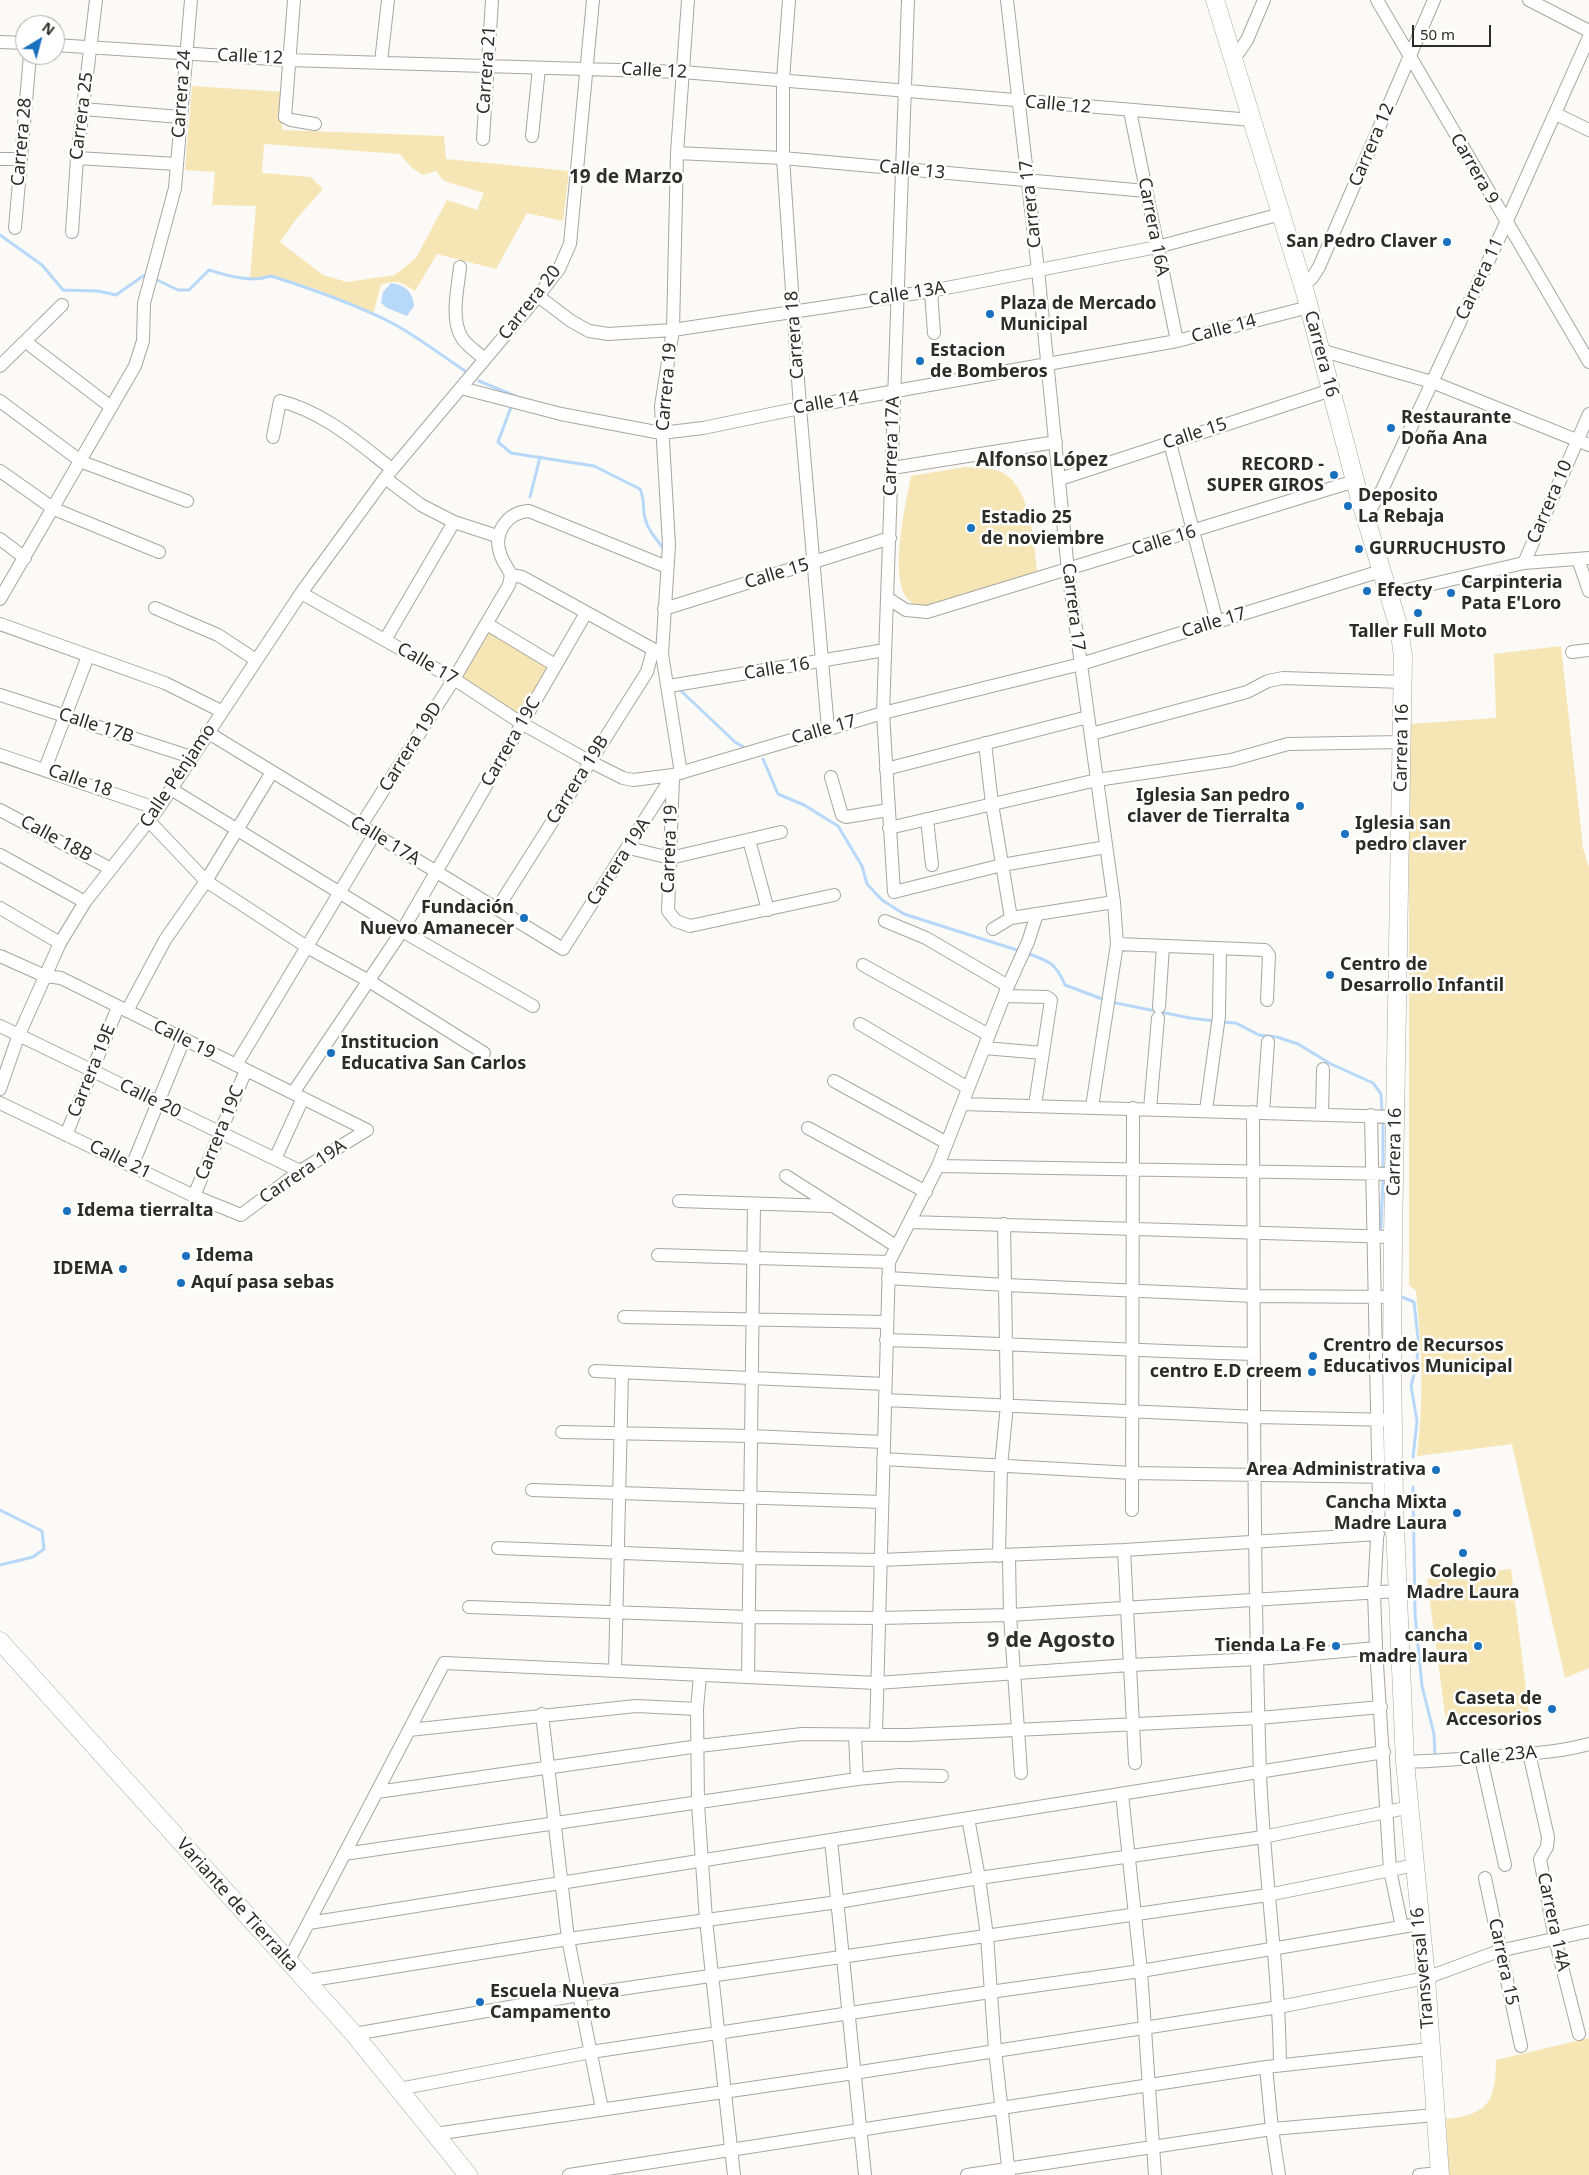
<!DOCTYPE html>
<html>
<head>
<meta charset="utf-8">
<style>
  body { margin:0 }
  #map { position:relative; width:1589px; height:2175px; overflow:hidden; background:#fbfaf6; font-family:"Noto Sans",sans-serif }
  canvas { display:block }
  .north { position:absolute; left:15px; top:15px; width:50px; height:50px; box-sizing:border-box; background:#fff; border:1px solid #aaaaa9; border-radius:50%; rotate:37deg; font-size:14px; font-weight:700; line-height:20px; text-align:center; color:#2b2b29 }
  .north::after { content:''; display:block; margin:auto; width:18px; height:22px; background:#1970be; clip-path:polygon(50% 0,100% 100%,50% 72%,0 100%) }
  .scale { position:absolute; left:1412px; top:25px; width:79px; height:22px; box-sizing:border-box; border:2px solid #2b2b29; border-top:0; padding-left:6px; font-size:15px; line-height:18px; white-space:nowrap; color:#2b2b29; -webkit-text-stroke:4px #fff; paint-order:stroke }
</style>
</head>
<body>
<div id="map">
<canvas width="1589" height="2175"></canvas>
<div class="north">N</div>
<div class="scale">50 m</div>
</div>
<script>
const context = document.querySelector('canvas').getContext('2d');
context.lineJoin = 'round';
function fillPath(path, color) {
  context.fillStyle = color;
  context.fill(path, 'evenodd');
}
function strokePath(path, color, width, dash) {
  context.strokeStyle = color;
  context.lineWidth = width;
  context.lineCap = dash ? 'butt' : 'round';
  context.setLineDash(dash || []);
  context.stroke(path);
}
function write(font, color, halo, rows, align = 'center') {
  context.font = font + ' "Noto Sans",sans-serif';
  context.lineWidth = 5;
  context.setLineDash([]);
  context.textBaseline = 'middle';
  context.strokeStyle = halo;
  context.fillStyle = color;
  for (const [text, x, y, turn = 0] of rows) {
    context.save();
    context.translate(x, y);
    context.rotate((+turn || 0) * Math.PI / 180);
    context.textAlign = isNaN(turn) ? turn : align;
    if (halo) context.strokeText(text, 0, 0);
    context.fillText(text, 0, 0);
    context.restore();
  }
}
const green = new Path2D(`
  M192 86 284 92 282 130 444 136 446 159 569 171 563 221 527 213 496 269 437 254 415 291C402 282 396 279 381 285L373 314C342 300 307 283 273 277 266 275 258 279 250 278L256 206 212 205 215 172 185 170ZM264 144 400 154 412 168 423 175 436 171 444 181 484 193 477 210 447 200 416 258 395 275 347 282 323 275 280 242 297 218 323 189 311 177 262 173Z
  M965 467C977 468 992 467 1003 473 1032 488 1034 548 1038 576L927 607C919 606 912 605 907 598 889 575 906 503 911 476Z
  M488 629 551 666 522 716 459 678Z
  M1561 646 1583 848 1589 868V1668L1565 1678 1512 1444 1417 1456C1424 1401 1422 1346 1416 1291L1409 1285V724L1496 718 1494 654Z
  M1511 1569 1529 1712 1446 1722 1427 1579Z
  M1589 2038V2175H1449L1446 2119C1488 2115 1496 2101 1496 2060Z`);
const water = new Path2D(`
  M391 283C405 285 413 292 414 306L407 316 387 308 381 303 383 292Z`);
const stream = new Path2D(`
  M0 235 42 265 63 290 98 291 116 295 143 276 149 277
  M155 279 178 290H189L209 270C229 276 250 283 271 276 312 289 353 303 392 323 418 337 441 355 465 371
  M479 381 515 396
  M511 407 498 442 511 453 594 466 640 489C644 498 643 503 644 513 646 528 655 538 664 549
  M530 497 540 457
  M679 689 735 742 745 748
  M763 759 778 794 804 805 838 826 862 866 867 884 882 900 904 914 1020 951
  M1026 953C1049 961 1056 963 1065 985L1105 1000
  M1111 1002 1190 1018 1215 1021
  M1221 1022 1236 1023 1259 1035 1277 1037 1298 1044 1331 1064 1373 1083 1381 1094 1382 1111
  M1383 1169V1122
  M1381 1228 1383 1179
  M1402 1297 1414 1302 1418 1338 1417 1363 1411 1386 1417 1421 1413 1457
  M1413 1487 1415 1614 1422 1686 1434 1734 1435 1757
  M0 1510 42 1531 44 1549 33 1557 0 1565`);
const minor = new Path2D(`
  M294 0 285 117 291 120 315 124
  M789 0 783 79V158L800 408 828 729
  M908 0 883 713 894 892 1002 865 1106 847
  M1007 0 1038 270 1068 571 1114 902 1117 944 1092 1107
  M1377 0 1589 362
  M1529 0 1589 31
  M0 42 25 43
  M55 45 288 60 683 72 1252 120
  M1234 59 1247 40 1264 0
  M381 62 388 0
  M83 109 180 117
  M1130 111 1177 341
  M1556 114 1589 130
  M532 136 539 68
  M483 139 492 0
  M677 153 783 158 1146 191
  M77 158 177 164
  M0 159H19
  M15 228 30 55
  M72 232 77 158 96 0
  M460 267C458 288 450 319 462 338 467 346 478 353 485 359
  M1303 285 1312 278 1319 267 1434 0
  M931 291 934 333
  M538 296 571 321 589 331 608 334 673 330 931 291 1157 247 1281 214
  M26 342 111 407
  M1320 350 1432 382 1589 445
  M0 366 62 305
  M461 388 561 414 661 433 703 428 800 408 1177 341 1309 307
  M0 401 82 462 187 501
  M273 437 280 401C324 412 357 442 392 469
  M1170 443 1217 622
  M892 468 1056 442
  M0 471 54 509 159 552
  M385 478 421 505 454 522 497 536
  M1060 479 1331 390
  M1365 518 1382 490 1506 223 1589 37
  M0 539 25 558
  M1578 559 1589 591
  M1524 563 1589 414
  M511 575 522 577 660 653
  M301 593 454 679 521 723 589 761 623 778 633 780 673 775 883 713 1081 664 1381 571
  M1389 594 1524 563 1589 558
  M887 598 906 610 927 612 1355 481
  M0 599 135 366 143 341 144 303 175 188 191 0
  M155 608 218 635 256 660
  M664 609 890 538
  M0 624 165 683 221 711
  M487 624 555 665
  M385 640 454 522
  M1572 652 1589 650
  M669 686 885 650
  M0 695 191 757
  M207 732 563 949 673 775
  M1091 734 1247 692 1268 681 1283 678 1403 682
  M985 743 992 804 1011 918
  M0 755 158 809
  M45 769 88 656
  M886 769 1088 717
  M681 773 662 654 669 545 661 406 673 330 677 153 688 0
  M831 777 842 815 846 817 888 810
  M673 778 668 911 676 921 690 926 834 895
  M171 789 402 931 533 1006
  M0 810 111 869
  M927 819 932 865
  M149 821 206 881 307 947 369 981 484 1053
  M360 827 454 679 509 585 511 575C508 568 502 561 500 553 493 532 508 512 529 511L667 567
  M889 828 1097 780 1231 760 1288 744 1402 742
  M749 840 768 910
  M629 848 670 858 781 832
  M0 855 85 902
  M0 908 60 943
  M497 909 647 672 653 650
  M885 921 926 938 1008 986
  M993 929 1011 918 1114 902
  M1117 944 1265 950 1269 955 1267 1000
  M0 956 45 976 61 978 367 1130
  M863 965 989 1035
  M1004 996 1047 997 1051 1000 1035 1105
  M1159 1007 1163 946
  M127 1011 165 940 206 881 272 772
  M860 1024 968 1088
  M0 1026 300 1171
  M984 1048 1043 1053
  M236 1065 374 835
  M834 1081 947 1143
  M0 1089 18 1037 60 943 85 902 158 809 301 593 385 478 538 296 559 269 570 244 593 0
  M293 1093 402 931 586 613
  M0 1103 194 1196 241 1215 300 1171 367 1130
  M962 1104 1395 1117
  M1150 1109 1158 1018
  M1206 1110 1219 1016 1220 949
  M1253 1112C1254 1332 1253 1553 1260 1774 1264 1871 1279 1968 1280 2065
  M1263 1112 1268 1042
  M1322 1114 1323 1069
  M1371 1115 1379 1504
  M808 1128 926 1192
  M66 1135 118 1007
  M275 1159 303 1098
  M132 1166 184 1039
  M938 1166 1394 1174
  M786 1176 896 1246
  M194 1196 246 1070
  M679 1201 830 1206
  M910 1222 1393 1237
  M658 1255 889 1262
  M888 1278 1006 1285 1254 1296 1392 1297
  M624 1317 887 1322
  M886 1340C1009 1343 1131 1351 1254 1354
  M595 1371 885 1384
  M885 1400 1257 1417 1393 1420
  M562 1432 751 1436 883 1442
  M883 1459 1132 1473 1394 1477
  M532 1490 882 1502
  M1394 1503 1379 1504 1374 1593 1376 1648 1390 1870 1402 1927
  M1132 1510 1133 1108
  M498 1548 750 1558 880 1560 1124 1550 1378 1534
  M1124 1550 1135 1763
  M999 1556 1001 1466 1007 1405 1004 1224
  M1009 1556 1010 1615 1021 1773
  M469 1607 749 1617 879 1618 1010 1615 1397 1591
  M615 1671 622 1373
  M700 1675 697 1709 698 1804 706 1920 734 2175
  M748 1677 754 1204
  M542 1714 568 1939 602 2109
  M409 1730 636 1706 697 1709
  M876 1734 889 1262 938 1166 1008 986 1028 942 1037 914
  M855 1735 857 1779
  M1529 1753 1548 1837 1547 1847 1540 1859 1555 1939 1579 2034
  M1481 1758 1505 1865
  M1405 1762C1442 1761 1477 1758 1513 1755 1539 1753 1564 1751 1589 1744
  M377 1792 699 1746 802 1734 908 1735 1016 1730 1259 1718 1381 1707
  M1122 1794 1141 1971 1155 2175
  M968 1818 979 1878 987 1936 995 2050 1009 2175
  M831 1840 865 2175
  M344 1854 857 1779 900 1775 942 1776
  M1485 1878 1521 2046
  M309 1923 1384 1752
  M288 1962 444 1663 877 1683 1130 1665 1258 1659 1376 1648
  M306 1981 568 1939 838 1902 979 1878 1263 1837 1411 1807
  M354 2034 579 1995 1268 1895 1415 1865
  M1266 2067 1272 2129 1279 2175
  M399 2089 591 2052 990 1992 1141 1971 1419 1924
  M435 2134 854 2073 1279 2007 1426 1978 1499 1951 1589 1931
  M569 2175 1266 2067 1430 2049
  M967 2175 1272 2129 1436 2115
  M1419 2175 1440 2173`);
const secondary = new Path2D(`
  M1215 0 1305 292 1359 496 1399 628 1403 656 1393 1237 1392 1362 1394 1503 1405 1762 1426 1978 1440 2175
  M0 1641 354 2034 468 2175`);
const markers = [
  [1447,242,5,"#1970be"],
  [990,314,5,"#1970be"],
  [920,361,5,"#1970be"],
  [1391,428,5,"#1970be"],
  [1334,475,5,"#1970be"],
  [1348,506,5,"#1970be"],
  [971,528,5,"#1970be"],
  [1359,549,5,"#1970be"],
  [1367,591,5,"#1970be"],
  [1451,593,5,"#1970be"],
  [1418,613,5,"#1970be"],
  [1300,806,5,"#1970be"],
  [1345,834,5,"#1970be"],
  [524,918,5,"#1970be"],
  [1330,975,5,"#1970be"],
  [331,1053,5,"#1970be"],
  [67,1211,5,"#1970be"],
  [186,1256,5,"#1970be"],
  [123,1269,5,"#1970be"],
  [181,1283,5,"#1970be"],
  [1313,1356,5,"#1970be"],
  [1312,1372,5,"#1970be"],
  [1436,1470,5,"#1970be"],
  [1457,1513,5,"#1970be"],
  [1463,1553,5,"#1970be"],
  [1336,1646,5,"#1970be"],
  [1478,1646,5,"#1970be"],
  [1552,1709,5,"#1970be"],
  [480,2002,5,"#1970be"]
];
const streetNames = [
  ["Calle 12",250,57,3],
  ["Carrera 21",487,70,-86],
  ["Calle 12",654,71,3],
  ["Carrera 24",182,94,-86],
  ["Calle 12",1058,105,5],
  ["Carrera 25",82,116,-83],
  ["Carrera 28",22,142,-85],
  ["Carrera 12",1372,145,-67],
  ["Carrera 9",1474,169,60],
  ["Calle 13",912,170,6],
  ["Carrera 17",1031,204,-96],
  ["Carrera 16A",1153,227,79],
  ["Carrera 11",1480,279,-65],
  ["Calle 13A",907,294,-9],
  ["Carrera 20",530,303,-52],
  ["Calle 14",1224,329,-15],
  ["Carrera 18",795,335,-94],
  ["Carrera 16",1321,354,75],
  ["Carrera 19",667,387,-85],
  ["Calle 14",826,403,-10],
  ["Calle 15",1195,434,-18],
  ["Carrera 17A",892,446,-88],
  ["Carrera 10",1550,502,-67],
  ["Calle 16",1164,541,-17],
  ["Calle 15",777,574,-17],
  ["Carrera 17",1073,607,83],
  ["Calle 17",1214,623,-17],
  ["Calle 17",427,664,30],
  ["Calle 16",777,669,-9],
  ["Calle 17B",96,726,18],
  ["Calle 17",824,730,-16],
  ["Carrera 19C",511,742,-60],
  ["Carrera 19D",411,747,-58],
  ["Carrera 16",1402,748,-89],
  ["Calle Pénjamo",178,776,-56],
  ["Carrera 19B",578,780,-58],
  ["Calle 18",80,781,19],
  ["Calle 18B",56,839,28],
  ["Calle 17A",385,841,31],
  ["Carrera 19",670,849,-88],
  ["Carrera 19A",619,862,-57],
  ["Calle 19",184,1040,26],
  ["Carrera 19E",92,1071,-68],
  ["Calle 20",150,1099,26],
  ["Carrera 19C",220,1133,-68],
  ["Carrera 16",1395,1152,-89],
  ["Calle 21",120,1160,26],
  ["Carrera 19A",303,1172,-34],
  ["Calle 23A",1498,1756,-5],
  ["Variante de Tierralta",237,1905,48],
  ["Carrera 14A",1553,1922,78],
  ["Carrera 15",1503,1962,78],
  ["Transversal 16",1423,1968,-95]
];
const poiNames = [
  ["San Pedro Claver",1437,242,"right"],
  ["Plaza de Mercado",1000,304],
  ["Municipal",1000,325],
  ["Estacion",930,351],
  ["de Bomberos",930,372],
  ["Restaurante",1401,418],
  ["Doña Ana",1401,439],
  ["RECORD -",1324,465,"right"],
  ["SUPER GIROS",1324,486,"right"],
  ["Deposito",1358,496],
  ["La Rebaja",1358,517],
  ["Estadio 25",981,518],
  ["de noviembre",981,539],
  ["GURRUCHUSTO",1369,549],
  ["Carpinteria",1461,583],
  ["Pata E'Loro",1461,604],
  ["Efecty",1377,591],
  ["Taller Full Moto",1418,632,"center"],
  ["Iglesia San pedro",1290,796,"right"],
  ["claver de Tierralta",1290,817,"right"],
  ["Iglesia san",1355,824],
  ["pedro claver",1355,845],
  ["Fundación",514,908,"right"],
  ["Nuevo Amanecer",514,929,"right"],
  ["Centro de",1340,965],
  ["Desarrollo Infantil",1340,986],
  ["Institucion",341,1043],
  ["Educativa San Carlos",341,1064],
  ["Idema tierralta",77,1211],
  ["Idema",196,1256],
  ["IDEMA",113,1269,"right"],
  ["Aquí pasa sebas",191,1283],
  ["Crentro de Recursos",1323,1346],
  ["Educativos Municipal",1323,1367],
  ["centro E.D creem",1302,1372,"right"],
  ["Area Administrativa",1426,1470,"right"],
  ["Cancha Mixta",1447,1503,"right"],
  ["Madre Laura",1447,1524,"right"],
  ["Colegio",1463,1572,"center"],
  ["Madre Laura",1463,1593,"center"],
  ["cancha",1468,1636,"right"],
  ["madre laura",1468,1657,"right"],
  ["Tienda La Fe",1326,1646,"right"],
  ["Caseta de",1542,1699,"right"],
  ["Accesorios",1542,1720,"right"],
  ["Escuela Nueva",490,1992],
  ["Campamento",490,2013]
];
const neighbourhoodNames = [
  ["19 de Marzo",626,178],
  ["Alfonso López",1042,461]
];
const districtNames = [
  ["9 de Agosto",1051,1641]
];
fillPath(green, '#f6e6b5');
fillPath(water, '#b7d8f9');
strokePath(stream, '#b7d8f9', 3);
strokePath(minor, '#a7a6a2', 14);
strokePath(secondary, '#a7a6a2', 19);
strokePath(minor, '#fff', 12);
strokePath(secondary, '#fff', 18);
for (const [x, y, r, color] of markers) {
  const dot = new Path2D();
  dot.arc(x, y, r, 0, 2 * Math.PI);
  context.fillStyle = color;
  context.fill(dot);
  strokePath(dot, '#fff', 2);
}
write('18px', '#2b2b29', '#fff', streetNames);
write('bold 18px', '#2b2b29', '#fff', poiNames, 'left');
write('bold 19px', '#302f2c', '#fff', neighbourhoodNames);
write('bold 22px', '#302f2c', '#fff', districtNames);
</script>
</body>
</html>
